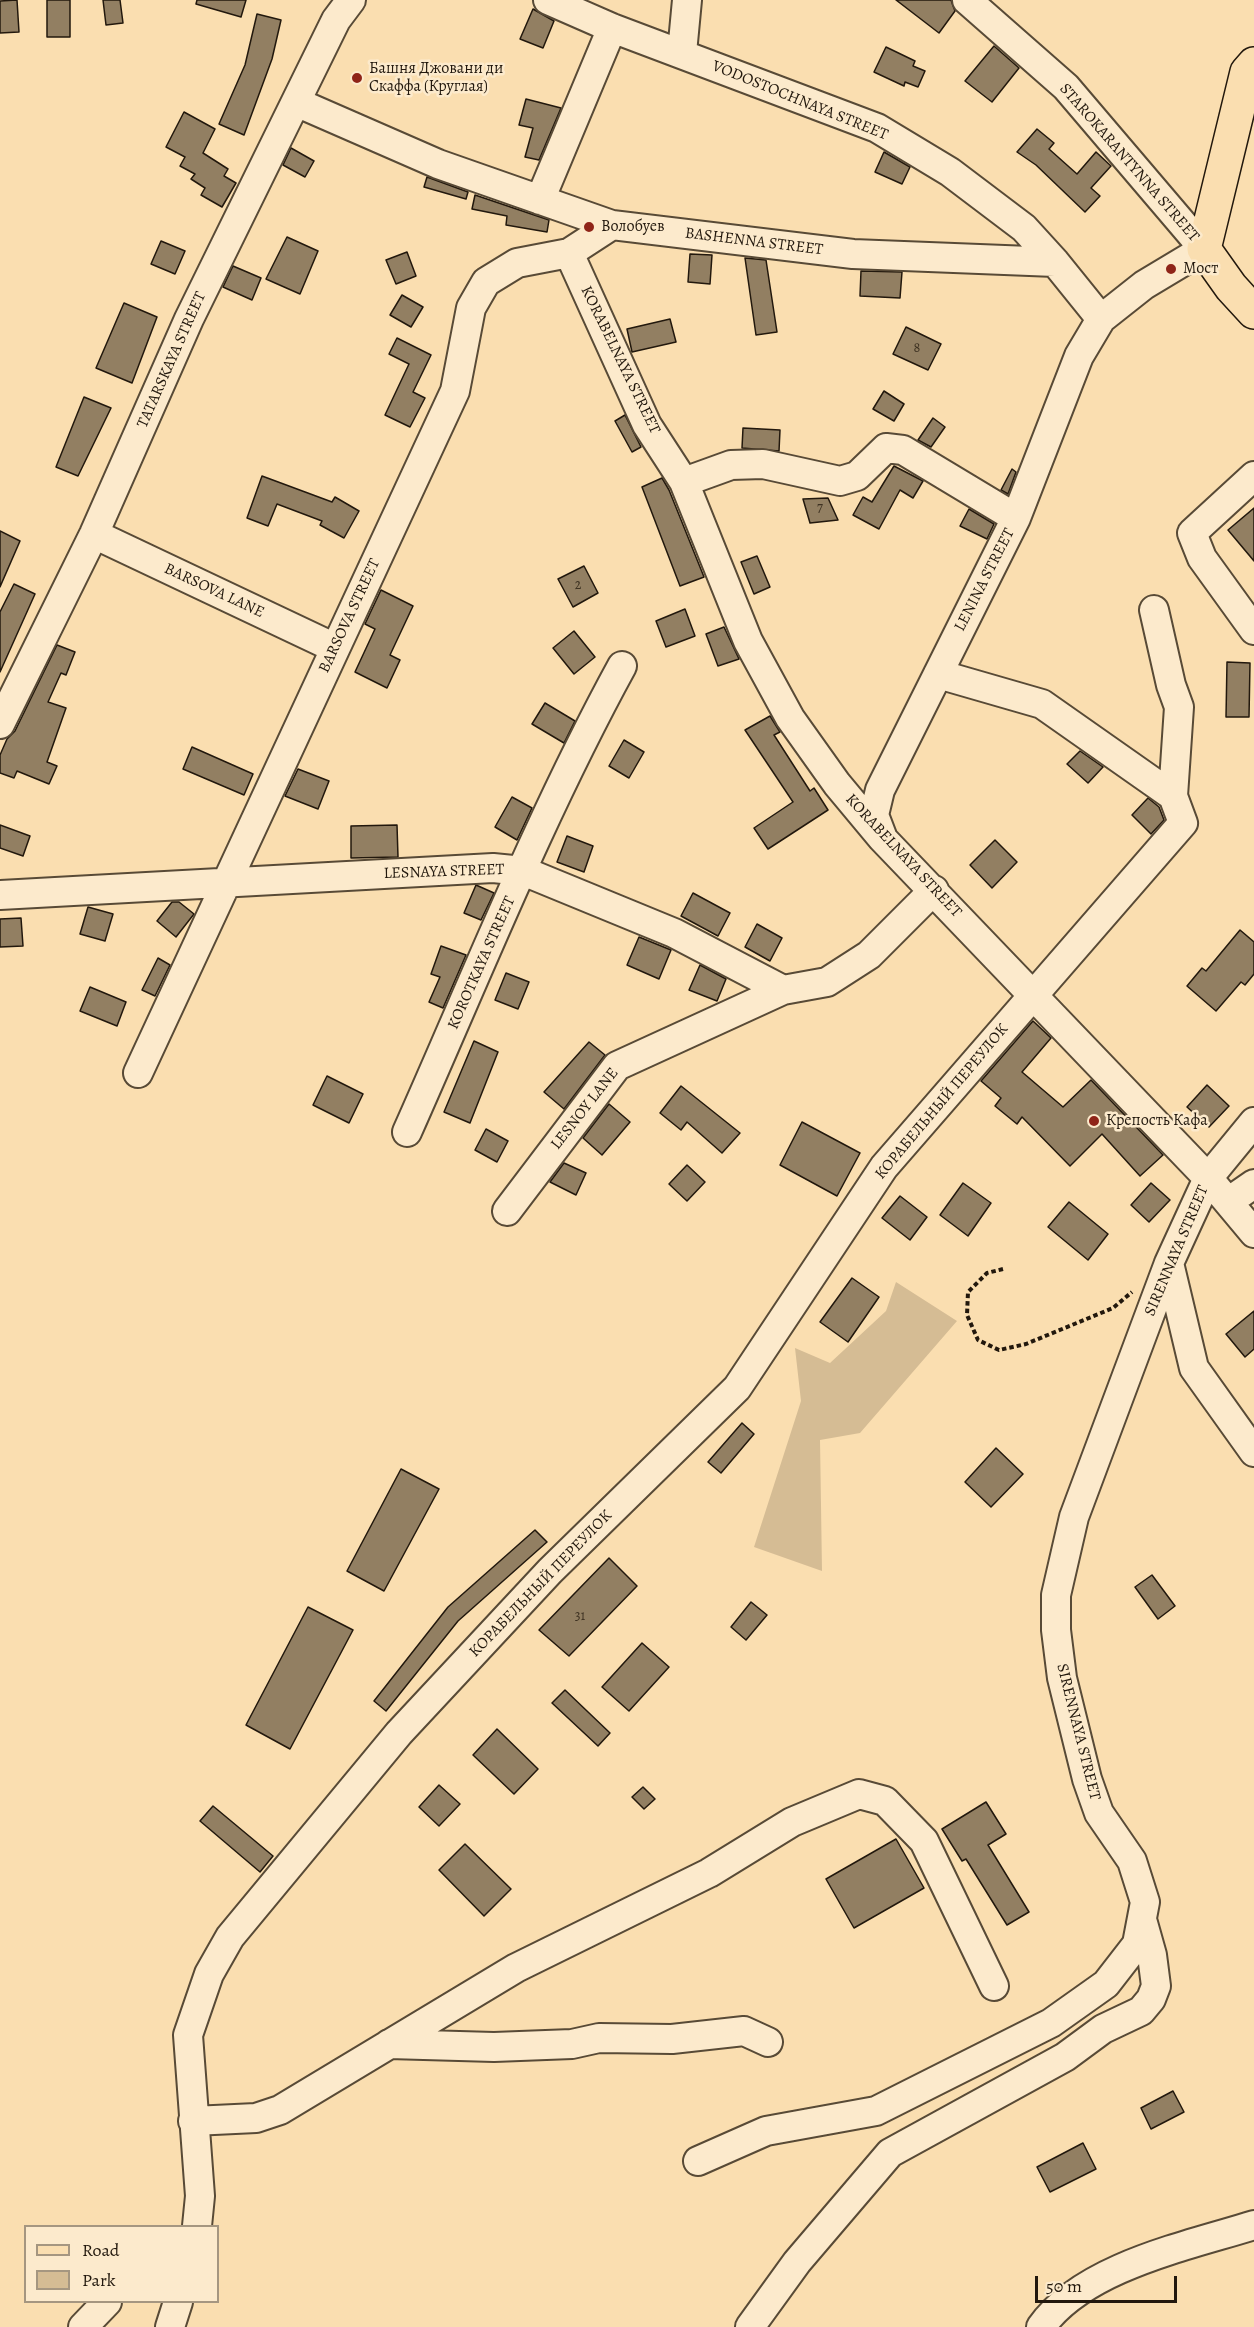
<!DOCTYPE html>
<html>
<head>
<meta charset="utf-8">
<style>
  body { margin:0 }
  #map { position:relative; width:1254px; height:2327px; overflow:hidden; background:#fadeb0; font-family:Alegreya,serif }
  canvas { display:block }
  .legend { position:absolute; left:24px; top:2225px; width:195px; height:78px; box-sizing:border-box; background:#fceacc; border:2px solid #a59680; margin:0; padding:8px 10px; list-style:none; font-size:18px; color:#22180d }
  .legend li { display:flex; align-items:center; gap:12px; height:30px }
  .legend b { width:30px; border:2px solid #a59680 }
  .scale { position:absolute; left:1035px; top:2276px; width:142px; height:27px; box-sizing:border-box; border:3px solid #22180d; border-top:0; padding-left:8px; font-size:18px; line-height:21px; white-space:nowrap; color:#22180d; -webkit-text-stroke:4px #fceacc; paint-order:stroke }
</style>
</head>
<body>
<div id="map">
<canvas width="1254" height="2327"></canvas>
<ul class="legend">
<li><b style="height:8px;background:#fadeb0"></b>Road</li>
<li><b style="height:16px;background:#d5bc94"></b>Park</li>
</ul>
<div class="scale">50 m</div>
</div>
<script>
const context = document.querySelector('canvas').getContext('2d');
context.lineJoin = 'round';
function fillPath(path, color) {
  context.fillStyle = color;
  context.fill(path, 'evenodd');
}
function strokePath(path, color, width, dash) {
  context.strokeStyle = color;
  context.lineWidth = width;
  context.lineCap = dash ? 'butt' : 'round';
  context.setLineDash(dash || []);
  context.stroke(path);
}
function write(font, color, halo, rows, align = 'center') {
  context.font = font + ' Alegreya,serif';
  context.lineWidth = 5;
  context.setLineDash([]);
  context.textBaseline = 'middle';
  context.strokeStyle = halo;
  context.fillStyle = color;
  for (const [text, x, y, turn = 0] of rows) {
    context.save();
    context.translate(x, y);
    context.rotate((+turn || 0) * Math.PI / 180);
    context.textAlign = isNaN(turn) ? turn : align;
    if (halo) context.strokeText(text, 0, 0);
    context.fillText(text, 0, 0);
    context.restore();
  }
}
const green = new Path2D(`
  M896 1282 957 1321 860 1433 820 1440 822 1571 754 1547 801 1401 795 1348 830 1363 886 1311Z`);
const building = new Path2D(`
  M17 0 19 32 0 33V1Z
  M47 0H70V37H47Z
  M103 0H120L123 23 106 25Z
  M197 0H246L241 17 196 4Z
  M896 0H951L955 11 939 33Z
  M533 9 554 21 543 48 520 39Z
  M257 14 281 20 272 59 244 135 219 124 245 65Z
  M994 46 1019 68 992 102 965 81Z
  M886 47 915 61 913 66 925 71 918 87 905 82 904 86 874 72Z
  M526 99 561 108 539 160 525 157 533 128 519 125Z
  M184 112 215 129 203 153 228 169 224 176 236 183 222 207 201 195 205 188 191 179 195 174 180 166 185 157 166 147Z
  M1037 129 1054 143 1049 149 1077 174 1096 152 1111 166 1091 188 1100 196 1085 212 1036 165 1017 152Z
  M291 148 314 161 305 177 283 165Z
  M884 152 910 167 902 184 875 172Z
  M427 177 468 192 466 199 424 187Z
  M475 195 549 220 547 232 506 225 507 216 472 209Z
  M287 237 318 251 300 294 266 279Z
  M161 241 185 251 175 274 151 264Z
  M407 252 416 276 396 284 386 260Z
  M690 254 712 255 710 284 688 282Z
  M745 258 766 260 777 332 756 335Z
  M233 266 261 278 252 300 223 287Z
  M861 271 902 272 900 298 860 296Z
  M402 295 423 307 411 327 390 315Z
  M124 303 157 317 132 383 96 368Z
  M670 319 676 342 632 352 627 329Z
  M906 327 941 344 928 370 893 354Z
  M397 338 431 355 413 392 425 398 410 427 385 415 409 364 389 354Z
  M884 391 904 404 894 421 873 409Z
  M84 397 111 408 78 476 56 467Z
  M625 415 641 447 632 452 615 421Z
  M933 418 945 427 931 447 918 440Z
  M743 428 780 430 779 451 742 448Z
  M894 466 923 481 913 498 900 490 879 529 853 515 863 497 872 502Z
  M1012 469 1016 472 1008 494 1001 490Z
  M262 476 332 502 335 497 359 511 344 538 320 525 322 521 277 504 268 526 247 518Z
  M662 478 669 490 704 577 680 586 642 487Z
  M828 498 838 520 810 523 803 499Z
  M1254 508V561L1228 530Z
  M969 509 994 524 987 539 960 526Z
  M0 531 20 541 0 587Z
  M757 556 770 587 754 594 741 562Z
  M584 566 598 593 573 607 558 579Z
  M14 584 35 594 0 672V612Z
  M381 590 413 606 390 655 400 660 387 688 355 672 375 629 365 624Z
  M685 609 695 636 666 647 656 621Z
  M724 627 739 659 718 666 706 634Z
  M574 631 595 657 574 674 553 648Z
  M57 645 75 652 66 675 61 673 48 702 66 708 47 762 57 766 49 784 17 771 14 778 0 773V755L7 739 15 731Z
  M1227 662 1250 663 1249 717H1226Z
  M545 703 575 721 564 743 532 724Z
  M770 716 780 732 774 735 810 791 814 788 828 810 768 849 754 828 793 802 745 730Z
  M624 740 644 752 629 778 609 766Z
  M192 747 253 774 244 795 183 769Z
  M1080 751 1103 767 1088 783 1067 764Z
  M298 769 329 781 318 809 285 796Z
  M512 797 532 808 517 840 495 827Z
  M1148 798 1159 807 1164 820 1151 834 1132 815Z
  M0 825 30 836 23 856 0 848Z
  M397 825 398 857 351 858V826Z
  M567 836 593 846 584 872 557 862Z
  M995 840 1017 862 992 888 970 865Z
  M476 885 494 893 481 920 464 913Z
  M693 893 730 913 718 936 681 916Z
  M172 902H179L194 914 176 937 157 921Z
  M88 907 113 914 105 941 80 934Z
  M21 918 23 946 0 947V919Z
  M757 924 782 938 770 961 745 947Z
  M1240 930 1254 942V974L1245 985 1241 982 1216 1011 1187 986 1202 968 1206 971Z
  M639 937 671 950 659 979 627 965Z
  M441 946 466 955 443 1008 429 1002 440 977 431 974Z
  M158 958 170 965 155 996 142 990Z
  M700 965 726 979 717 1001 689 990Z
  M506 973 529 982 518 1009 495 1000Z
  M90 987 126 1002 117 1026 80 1011Z
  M1033 1021 1051 1038 1022 1072 1063 1107 1091 1080 1163 1155 1140 1176 1102 1134 1070 1166 1022 1117 1017 1124 995 1106 1001 1098 981 1081Z
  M474 1041 498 1052 470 1123 444 1112Z
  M589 1042 605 1055 564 1109 544 1092Z
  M327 1076 363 1094 349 1123 313 1105Z
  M1207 1085 1229 1106 1209 1127 1187 1107Z
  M681 1086 740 1133 722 1153 687 1122 681 1130 660 1113Z
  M609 1104 630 1122 602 1155 583 1138Z
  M802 1122 860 1153 837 1196 780 1165Z
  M486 1129 508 1141 497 1162 475 1150Z
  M564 1163 586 1173 576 1195 550 1182Z
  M687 1165 705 1182 687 1201 669 1184Z
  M963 1183 991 1203 968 1236 940 1215Z
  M1151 1183 1170 1200 1149 1222 1131 1205Z
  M900 1196 927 1217 910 1240 882 1218Z
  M1069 1202 1108 1234 1088 1260 1048 1227Z
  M852 1278 879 1297 848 1342 820 1322Z
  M1254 1311V1349L1245 1357 1226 1334Z
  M742 1423 754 1434 721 1473 708 1462Z
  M996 1448 1023 1474 991 1507 965 1482Z
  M401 1469 439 1489 384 1591 347 1571Z
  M535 1530 547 1542 458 1621 386 1711 374 1701 448 1607Z
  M609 1558 637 1586 569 1656 539 1630Z
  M1152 1575 1175 1606 1158 1619 1135 1587Z
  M751 1602 767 1615 746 1640 731 1627Z
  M308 1607 353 1630 290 1749 246 1725Z
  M642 1643 669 1667 629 1711 602 1687Z
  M565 1690 610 1733 598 1746 552 1703Z
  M497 1729 538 1769 514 1794 473 1755Z
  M439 1785 460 1804 439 1826 419 1807Z
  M643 1787 655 1799 644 1809 632 1797Z
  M986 1802 1006 1834 988 1845 1029 1912 1007 1925 966 1859 962 1861 942 1829Z
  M213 1806 273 1856 260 1872 200 1821Z
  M896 1839 924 1888 854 1928 826 1879Z
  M465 1844 511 1889 484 1916 439 1870Z
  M1173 2091 1184 2112 1151 2129 1141 2108Z
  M1083 2143 1096 2169 1050 2192 1037 2167Z`);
const path = new Path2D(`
  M1003 1269 987 1273 968 1292 967 1315 978 1340 999 1350 1026 1344 1113 1308 1132 1292`);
const minor = new Path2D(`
  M548 0 612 28 877 128 950 172 1024 228 1055 262 1101 319
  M682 53 687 0
  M296 102 438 164 612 225 853 254 1055 262
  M540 200 612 28
  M569 253 647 425 684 482 748 641 790 718 837 784 882 838 1208 1178 1254 1233
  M1254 476 1192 533 1202 558 1254 630
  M684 482 731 465 763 464 840 481 857 476 886 448 903 450 1016 518
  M94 534 335 648
  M1154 610 1171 685 1179 707 1173 796
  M0 724 94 534 189 319 336 20 351 0
  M882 836 874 815 880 790 1016 518 1079 356 1101 319 1144 285 1204 249 1066 87 967 0
  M0 895 493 868 523 871 674 933 783 990 827 982 869 955 934 890
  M138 1073 455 391 471 308 486 282 517 263 569 253 612 225
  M407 1132C476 977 540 816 622 666
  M1228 1202 1254 1184
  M507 1211 617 1066 783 990
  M1169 1263 1194 1368 1254 1452
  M389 2044 494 2047 572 2044 599 2038 672 2039 744 2031 768 2042
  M193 2121 256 2118 280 2110 516 1968 709 1873 792 1822 859 1794 885 1801 924 1841 994 1986
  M698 2161 766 2131 876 2111 1051 2023 1106 1984 1137 1944 1145 1902 1132 1861 1099 1813 1087 1779 1062 1678 1056 1630V1595L1074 1517 1169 1263 1208 1178 1254 1122
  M197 2226 200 2196 188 2035 209 1974 230 1937 399 1733 550 1571 737 1388 884 1167 1183 823 1173 796 1042 704 938 674
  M83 2327 107 2302
  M170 2327 178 2302
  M750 2327 797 2262 890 2153 1065 2057 1103 2029 1141 2011 1151 1999 1156 1986 1152 1955 1143 1923
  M1041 2327C1083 2267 1187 2246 1254 2225`);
const major = new Path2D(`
  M1254 64 1247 72 1204 249 1231 287 1254 312`);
const markers = [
  [357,78,6,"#8f2418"],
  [589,227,6,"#8f2418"],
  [1171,269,6,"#8f2418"],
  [1094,1121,6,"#8f2418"]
];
const numberNames = [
  ["8",917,349],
  ["7",820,509],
  ["2",578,586],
  ["31",580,1617]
];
const poiNames = [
  ["Башня Джовани ди",369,69],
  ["Скаффа (Круглая)",369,87],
  ["Волобуев",601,227],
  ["Мост",1183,269],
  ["Крепость Кафа",1106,1121]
];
const streetNames = [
  ["VODOSTOCHNAYA STREET",800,101,22],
  ["STAROKARANTYNNA STREET",1129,163,49],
  ["BASHENNA STREET",754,242,7],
  ["TATARSKAYA STREET",172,360,-66],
  ["KORABELNAYA STREET",620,360,64],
  ["LENINA STREET",985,580,-63],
  ["BARSOVA LANE",214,591,25],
  ["BARSOVA STREET",350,616,-65],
  ["KORABELNAYA STREET",903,856,47],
  ["LESNAYA STREET",444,872,-2],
  ["KOROTKAYA STREET",482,963,-66],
  ["КОРАБЕЛЬНЫЙ ПЕРЕУЛОК",942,1102,-50],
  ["LESNOY LANE",585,1109,-52],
  ["SIRENNAYA STREET",1177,1251,-67],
  ["КОРАБЕЛЬНЫЙ ПЕРЕУЛОК",541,1584,-46],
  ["SIRENNAYA STREET",1078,1732,76]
];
fillPath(green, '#d5bc94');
fillPath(building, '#927f62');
strokePath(building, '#22180d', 1.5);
strokePath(minor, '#584a36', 32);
strokePath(major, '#22180d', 36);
strokePath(path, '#22180d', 4, [4.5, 3]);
strokePath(minor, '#fceacc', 28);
strokePath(major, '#fadeb0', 33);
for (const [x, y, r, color] of markers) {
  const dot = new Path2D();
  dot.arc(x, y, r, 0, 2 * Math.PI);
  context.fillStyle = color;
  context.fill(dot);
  strokePath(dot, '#fceacc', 2);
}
write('14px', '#3e3222', null, numberNames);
write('16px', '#22180d', '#fceacc', poiNames, 'left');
write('16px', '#22180d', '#fceacc', streetNames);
</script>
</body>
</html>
